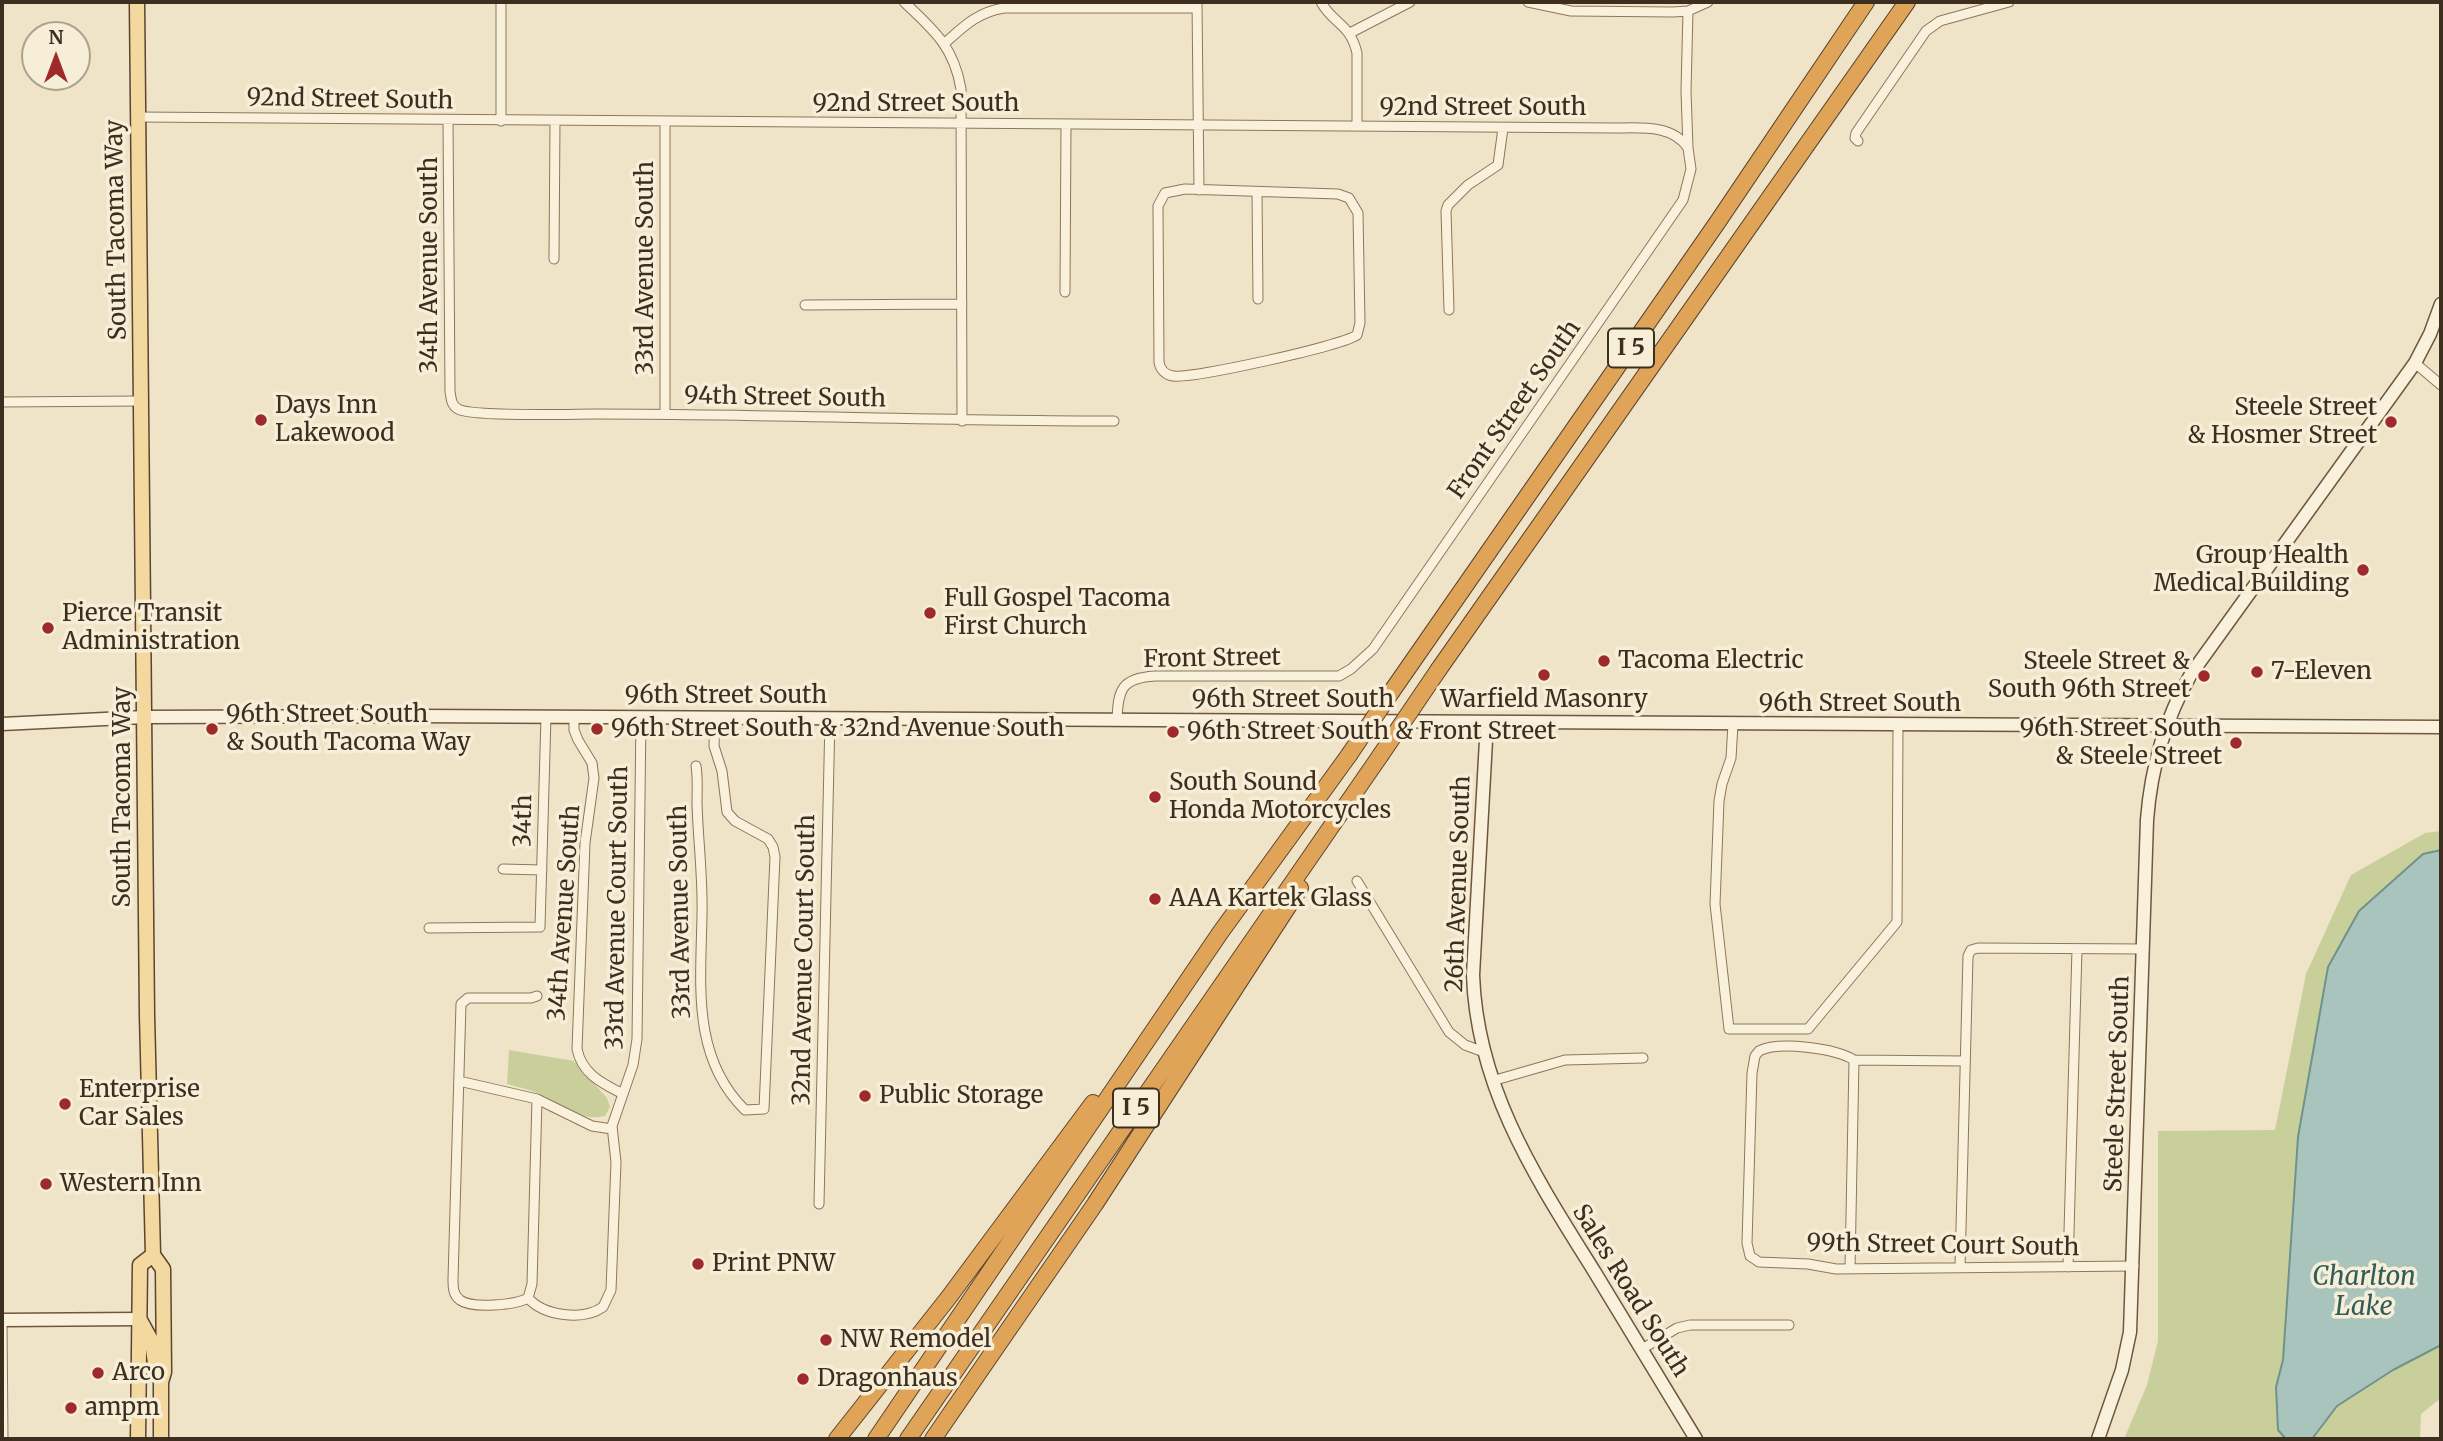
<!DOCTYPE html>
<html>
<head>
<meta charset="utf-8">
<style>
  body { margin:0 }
  #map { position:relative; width:2443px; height:1441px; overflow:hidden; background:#f0e4c8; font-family:Merriweather,serif }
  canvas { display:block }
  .frame { position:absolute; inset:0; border:4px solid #3d2e20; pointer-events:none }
  .north { position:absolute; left:21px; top:21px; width:70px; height:70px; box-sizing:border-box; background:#f7eed8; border:2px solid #ada18e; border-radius:50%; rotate:0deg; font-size:19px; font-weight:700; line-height:28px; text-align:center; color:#3d2e20 }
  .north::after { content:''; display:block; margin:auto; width:24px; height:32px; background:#9e2a2b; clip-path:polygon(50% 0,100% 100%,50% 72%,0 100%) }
</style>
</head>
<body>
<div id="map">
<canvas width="2443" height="1441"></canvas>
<div class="frame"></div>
<div class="north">N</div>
</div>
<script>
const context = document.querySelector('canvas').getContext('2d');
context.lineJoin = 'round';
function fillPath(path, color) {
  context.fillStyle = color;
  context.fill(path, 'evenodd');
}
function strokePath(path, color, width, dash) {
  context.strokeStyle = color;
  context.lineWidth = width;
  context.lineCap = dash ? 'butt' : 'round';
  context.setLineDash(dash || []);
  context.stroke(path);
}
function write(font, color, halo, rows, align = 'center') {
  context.font = font + ' Merriweather,serif';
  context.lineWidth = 7;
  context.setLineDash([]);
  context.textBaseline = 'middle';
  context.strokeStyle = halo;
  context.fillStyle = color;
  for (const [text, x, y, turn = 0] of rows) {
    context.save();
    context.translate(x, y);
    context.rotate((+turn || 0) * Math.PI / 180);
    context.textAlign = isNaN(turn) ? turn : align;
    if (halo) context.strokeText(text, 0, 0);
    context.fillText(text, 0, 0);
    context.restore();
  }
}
const green = new Path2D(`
  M2441 831V850L2423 854 2328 967 2298 1137 2283 1360 2276 1387 2278 1430 2286 1439H2124L2147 1385 2158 1341V1131L2275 1130 2306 974 2351 875 2425 833Z
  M509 1050 574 1061 607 1098 610 1107 605 1116C581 1122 560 1103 539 1094 529 1089 518 1087 507 1084Z
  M2441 1345V1398L2421 1414 2420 1439H2312L2337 1406 2393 1370Z`);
const water = new Path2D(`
  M2441 850V1345L2393 1370 2337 1406 2312 1439H2286L2278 1430 2276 1387 2283 1360 2298 1137 2328 967 2359 911 2423 854Z`);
const street = new Path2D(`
  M501 2V121
  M904 2C934 30 954 47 961 89L962 421
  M1321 2C1333 24 1350 23 1357 53V126
  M1528 2 1571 11 1673 12 1688 11 1708 2
  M1197 3 1199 190
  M1350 33 1410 2
  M945 43C964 26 978 12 1004 8H1197
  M138 117 1614 128C1640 128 1672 124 1688 148
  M448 120 450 391C451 398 451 405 458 409 472 417 572 414 595 414 768 414 941 421 1114 421
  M665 121V414
  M1858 141 1855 138 1856 133 1926 31 1940 21 2009 2
  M1185 189 1338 194 1349 198 1358 213 1360 323 1357 335C1341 346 1192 379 1173 376 1165 375 1160 369 1159 362L1158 206 1165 193Z
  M1257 193 1258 299
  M554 259 555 121
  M1065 292 1066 124
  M805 305 962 304
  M1449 310 1446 211 1448 205 1468 185 1498 165 1503 128
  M2415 363 2441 385
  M2 402 141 401
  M574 717V730L578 740 592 763 594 778 585 843 577 1049C582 1074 602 1083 623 1094
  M1117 720C1118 689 1122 678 1155 676H1339L1351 669 1373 649 1683 200 1691 169 1688 148 1686 91 1688 11
  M1733 724 1731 758 1722 784 1719 801 1715 904 1729 1029H1808L1897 922 1898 725
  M696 766C698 778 697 790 697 803 698 840 703 877 702 914 701 983 691 1057 745 1110L764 1109 775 857 773 847 768 839 735 821 727 812 722 771 714 746 715 717
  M503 869 542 870
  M1357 881 1449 1032 1465 1045 1484 1052
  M429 928 540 927 546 716
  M1964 1061 1854 1060C1835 1048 1779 1041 1759 1051L1755 1056 1752 1073 1747 1243 1750 1256 1759 1262 1808 1264 1836 1269 2134 1266
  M459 1081 537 1099 592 1126 612 1129
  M1492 1081 1565 1060 1643 1058
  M819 1204 830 718
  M1960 1267 1968 956 1971 950 1978 948 2143 949
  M2068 1267 2077 949
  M1850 1268 1854 1060
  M528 1298C544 1316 583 1321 603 1307L611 1290 616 1162 612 1126 633 1065 637 1039 641 717
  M528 1298C516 1305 472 1309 460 1300 453 1295 453 1287 453 1279L461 1004 468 998H531L537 996
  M528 1298 532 1284 537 1099
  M2 1320 3 1439
  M1642 1349 1677 1328 1690 1325H1789`);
const secondary = new Path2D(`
  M1487 722 1473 975C1477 1089 1536 1178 1594 1271 1628 1327 1662 1383 1696 1439
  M2 724 145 717 417 716 2441 727
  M2 1320 139 1319
  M2098 1439 2122 1370 2130 1332 2147 820C2151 767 2165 719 2191 674L2415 363 2430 334 2441 304`);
const primary = new Path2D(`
  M137 2 147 1015 153 1255 163 1269 164 1372 161 1382V1439
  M140 1320 152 1342 156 1370
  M138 1439 140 1265 153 1255`);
const highway = new Path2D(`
  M1439 669 1907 2
  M1392 691 1717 223 1866 2
  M837 1439 949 1297 1093 1103
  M876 1439 1220 933 1349 755
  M908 1439 1380 756
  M933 1439 1095 1204 1300 888`);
const highwayBridge = new Path2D(`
  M1349 755 1392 691
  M1380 756 1439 669`);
const markers = [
  [261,420,7,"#9e2a2b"],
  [2391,422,7,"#9e2a2b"],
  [2363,570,7,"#9e2a2b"],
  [930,613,7,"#9e2a2b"],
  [48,628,7,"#9e2a2b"],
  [1604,661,7,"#9e2a2b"],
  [2257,672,7,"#9e2a2b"],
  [1544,675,7,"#9e2a2b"],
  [2204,676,7,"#9e2a2b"],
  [212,729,7,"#9e2a2b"],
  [597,729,7,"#9e2a2b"],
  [1173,732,7,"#9e2a2b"],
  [2236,743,7,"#9e2a2b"],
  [1155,797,7,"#9e2a2b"],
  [1155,899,7,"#9e2a2b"],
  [865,1096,7,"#9e2a2b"],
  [65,1104,7,"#9e2a2b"],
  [46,1184,7,"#9e2a2b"],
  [698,1264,7,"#9e2a2b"],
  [826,1340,7,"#9e2a2b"],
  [98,1373,7,"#9e2a2b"],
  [803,1379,7,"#9e2a2b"],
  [71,1408,7,"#9e2a2b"]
];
const shields = [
  [1631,348,46],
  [1136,1108,46]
];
const shieldNames = [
  ["I 5",1631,348],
  ["I 5",1136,1108]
];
const streetNames = [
  ["92nd Street South",350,100,1],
  ["92nd Street South",916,104],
  ["92nd Street South",1483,108],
  ["South Tacoma Way",117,230,-91],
  ["34th Avenue South",430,265,-90],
  ["33rd Avenue South",646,268,-90],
  ["94th Street South",785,398,1],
  ["Front Street South",1515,410,-55],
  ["Front Street",1212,659,-1],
  ["96th Street South",726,696],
  ["96th Street South",1293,700],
  ["96th Street South",1860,704],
  ["South Tacoma Way",123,797,-90],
  ["34th",524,821,-89],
  ["26th Avenue South",1459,884,-88],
  ["33rd Avenue Court South",618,908,-89],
  ["33rd Avenue South",681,912,-91],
  ["34th Avenue South",565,913,-86],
  ["32nd Avenue Court South",805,960,-89],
  ["Steele Street South",2118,1084,-88],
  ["99th Street Court South",1943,1246,1],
  ["Sales Road South",1630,1291,58]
];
const poiNames = [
  ["Days Inn",275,406],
  ["Lakewood",275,434],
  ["Steele Street",2377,408,"right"],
  ["& Hosmer Street",2377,436,"right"],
  ["Group Health",2349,556,"right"],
  ["Medical Building",2349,584,"right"],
  ["Full Gospel Tacoma",944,599],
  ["First Church",944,627],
  ["Pierce Transit",62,614],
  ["Administration",62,642],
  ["Tacoma Electric",1618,661],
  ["Steele Street &",2190,662,"right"],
  ["South 96th Street",2190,690,"right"],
  ["7-Eleven",2271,672],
  ["Warfield Masonry",1544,700,"center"],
  ["96th Street South",226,715],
  ["& South Tacoma Way",226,743],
  ["96th Street South & 32nd Avenue South",611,729],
  ["96th Street South",2222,729,"right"],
  ["& Steele Street",2222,757,"right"],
  ["96th Street South & Front Street",1187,732],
  ["South Sound",1169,783],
  ["Honda Motorcycles",1169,811],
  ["AAA Kartek Glass",1169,899],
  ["Enterprise",79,1090],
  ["Car Sales",79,1118],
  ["Public Storage",879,1096],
  ["Western Inn",60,1184],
  ["Print PNW",712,1264],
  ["NW Remodel",840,1340],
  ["Arco",112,1373],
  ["Dragonhaus",817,1379],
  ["ampm",85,1408]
];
const waterNames = [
  ["Charlton",2364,1278],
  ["Lake",2364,1308]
];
fillPath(green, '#c9cf9b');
fillPath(water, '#a9c4bc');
strokePath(water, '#6f938a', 2);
strokePath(street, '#8d765c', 11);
strokePath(secondary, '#6f573f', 15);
strokePath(primary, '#5b4430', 17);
strokePath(highway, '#5b4430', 18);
strokePath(street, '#faf1dc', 9);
strokePath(secondary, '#faf1dc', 12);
strokePath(primary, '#f3d9a0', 14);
strokePath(highway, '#e0a458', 16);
strokePath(highwayBridge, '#5b4430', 18, []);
strokePath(highwayBridge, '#e0a458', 16);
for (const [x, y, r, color] of markers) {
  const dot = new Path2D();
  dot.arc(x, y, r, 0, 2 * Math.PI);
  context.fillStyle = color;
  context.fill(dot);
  strokePath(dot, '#f7eed8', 2.5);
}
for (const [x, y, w] of shields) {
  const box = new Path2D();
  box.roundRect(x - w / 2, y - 19.5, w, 39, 5);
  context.fillStyle = '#f7eed8';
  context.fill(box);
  strokePath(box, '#3d2e20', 2);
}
write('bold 23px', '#3d2e20', null, shieldNames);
write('24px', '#3d2e20', '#f7eed8', streetNames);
write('24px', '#3d2e20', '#f7eed8', poiNames, 'left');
write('italic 26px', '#2f5d5a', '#f7eed8', waterNames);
</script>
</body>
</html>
